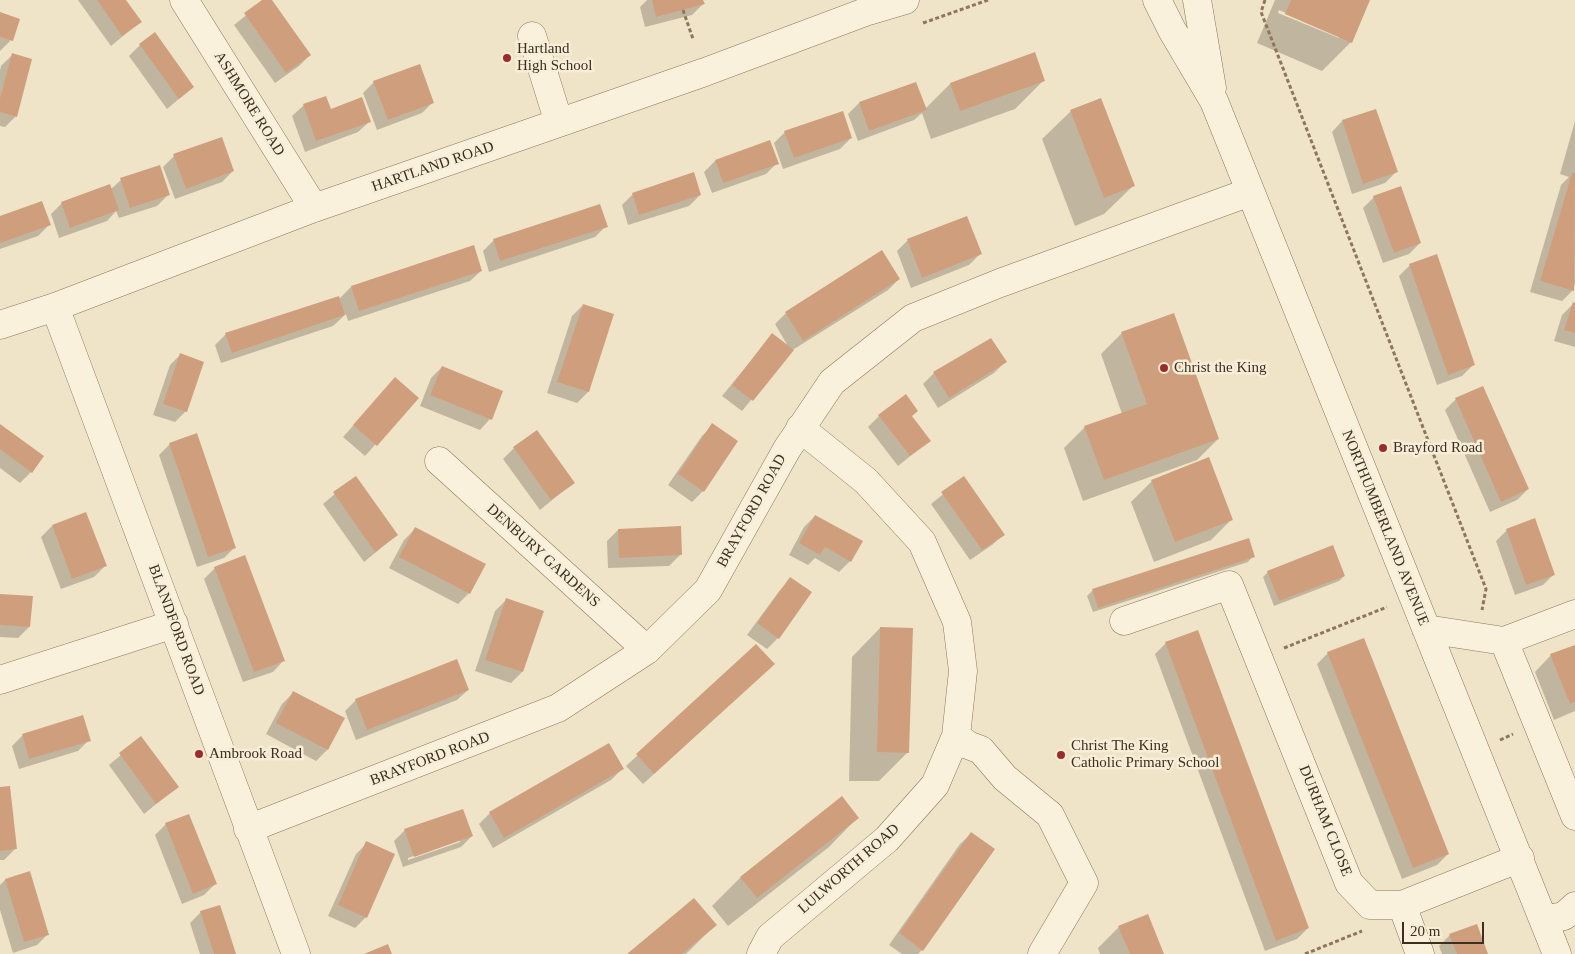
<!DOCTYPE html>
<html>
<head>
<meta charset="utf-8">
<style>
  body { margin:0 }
  #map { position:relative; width:1575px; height:954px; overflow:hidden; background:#f0e4c8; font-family:Georgia,serif }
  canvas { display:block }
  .scale { position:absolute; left:1402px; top:922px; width:82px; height:22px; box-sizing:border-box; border:2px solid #3d2e20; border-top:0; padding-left:6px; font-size:15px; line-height:18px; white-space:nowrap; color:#3d2e20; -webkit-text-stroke:4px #f7eed8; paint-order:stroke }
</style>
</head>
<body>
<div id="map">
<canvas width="1575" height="954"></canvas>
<div class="scale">20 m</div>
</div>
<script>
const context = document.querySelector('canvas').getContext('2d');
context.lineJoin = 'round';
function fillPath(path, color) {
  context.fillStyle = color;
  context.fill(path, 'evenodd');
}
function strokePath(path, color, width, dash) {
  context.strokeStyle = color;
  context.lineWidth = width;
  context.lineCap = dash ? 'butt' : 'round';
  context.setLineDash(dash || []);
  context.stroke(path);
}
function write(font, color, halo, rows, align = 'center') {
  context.font = font + ' Georgia,serif';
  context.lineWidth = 5;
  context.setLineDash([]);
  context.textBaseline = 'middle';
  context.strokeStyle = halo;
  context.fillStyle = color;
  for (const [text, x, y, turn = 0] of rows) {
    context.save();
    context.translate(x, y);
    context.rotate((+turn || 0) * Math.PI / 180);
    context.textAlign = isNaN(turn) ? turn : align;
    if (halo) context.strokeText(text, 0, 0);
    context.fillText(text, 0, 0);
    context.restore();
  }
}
const shadow = new Path2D(`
  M78 0H124L140 22 111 46Z
  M265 0H270L310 55 299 66 275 83 234 25Z
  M647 0H702L703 4 692 15 645 27 640 7Z
  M1275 0H1369L1351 42 1322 71 1257 43ZM1279 10 1339 36V38L1278 13Z
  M0 13 11 40 0 51Z
  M140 45 193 87 167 109 129 56Z
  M12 55 16 116 5 127 0 126V71L1 66Z
  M1044 80 1015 109 931 139 922 113 914 120 858 141 848 114 859 103 916 83 925 109 950 84Z
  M374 82 433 102 422 113 377 130 363 93Z
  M325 97 330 110 369 122 358 132 305 152 292 116 303 106Z
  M1071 111 1133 186 1104 214 1075 226 1042 139Z
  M1342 121 1396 172 1385 183 1352 194 1332 132Z
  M1575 121V284L1573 290 1562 301 1530 292 1561 185 1569 177 1560 174Z
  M785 132 851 138 840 149 783 169 774 143Z
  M174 156 233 171 222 182 175 199 163 167Z
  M715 161 777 163 766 174 712 193 704 172Z
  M121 180 168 195 157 206 119 218 116 211 107 221 59 238 51 214 62 203 111 189Z
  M633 194 700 195 689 206 628 225 622 205Z
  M1374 197 1420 243 1409 254 1383 263 1363 208Z
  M0 217 49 225 38 236 0 249Z
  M606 226 595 237 489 272 483 251 494 240Z
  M908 240 980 254 969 265 911 288 897 251Z
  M881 252 899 279 888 290 791 351 742 411 722 396 772 335 789 348 775 324 786 313Z
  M1410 265 1473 365 1462 376 1437 385 1399 276Z
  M481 271 470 281 348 321 346 314 333 326 221 363 215 345 226 334 339 299 351 287Z
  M1573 304H1575V347L1554 341 1562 315Z
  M583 305 612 315 588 392 577 403 547 393 572 316Z
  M1122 333 1218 439 1197 460 1083 501 1064 448 1085 427 1122 414 1101 354Z
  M181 354 186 411 175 422 153 415 170 365Z
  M1005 362 994 373 938 408 923 384 934 373Z
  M442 367 490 419 480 430 420 406 431 378Z
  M395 379 417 398 365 456 343 437Z
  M1456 399 1528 489 1517 500 1490 512 1445 410Z
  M879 416 911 417 929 441 898 466 868 427Z
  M713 425 703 491 692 502 668 485 702 436Z
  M0 426 31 472 20 483 0 468Z
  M170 444 235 547 224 558 197 567 159 455Z
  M514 448 573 483 540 510 503 459Z
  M355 477 397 535 364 562 323 504Z
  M963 478 1003 535 992 545 970 560 931 504Z
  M1152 481 1232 519 1211 540 1154 562 1131 502Z
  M85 514 105 566 94 577 61 589 41 537 52 526Z
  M815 516 850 561 839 572 815 558 808 565 789 555 804 527Z
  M415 529 469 593 458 604 389 568 404 540Z
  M618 530 680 555 669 566 608 568 607 541Z
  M1507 530 1554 574 1543 585 1515 595 1496 541Z
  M1248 540 1253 556 1248 562 1093 612 1087 596 1092 591Z
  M215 568 283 661 273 672 243 682 204 579Z
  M1268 572 1344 576 1339 581 1274 606 1263 577Z
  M791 579 778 638 767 649 747 635 780 590Z
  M0 595 29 627 18 638 0 637Z
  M506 600 522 672 511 683 475 671 495 611Z
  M880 628 908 752 879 781H849L852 657Z
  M1166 643 1308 928 1297 939 1265 951 1155 654Z
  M756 646 762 675 643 784 626 766Z
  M1575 646V711L1554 720 1535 672 1551 655Z
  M1328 653 1448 854 1437 865 1402 879 1317 664Z
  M468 690 457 700 356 740 345 711 356 700Z
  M293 693 327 750 316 761 266 734 282 704Z
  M23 735 89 740 78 751 19 769 12 746Z
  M141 738 177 787 144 814 109 765Z
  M622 769 611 780 493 848 479 824 490 813Z
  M0 788 15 849 4 860H0Z
  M857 818 829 847 728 926 712 906 741 877Z
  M166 824 215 884 204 895 182 904 155 835Z
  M405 830 472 836 461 847 403 867 394 841ZM460 839V842L408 860V858Z
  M971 834 922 950 918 954H902L889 945 960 844Z
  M367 843 366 917 355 928 328 916 356 854Z
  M29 873 48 934 37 945 13 953 0 910V885L5 880Z
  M201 912 235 954H200L190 923Z
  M715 925 686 954H629Z
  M1119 927 1163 954H1100L1098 948Z
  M1450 935 1487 954H1442L1439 946Z`);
const building = new Path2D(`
  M97 0H126L142 22 122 36Z
  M262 0H272L311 55 286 73 244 13Z
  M652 0H703L705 4 656 17Z
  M1291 0H1370L1352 43 1285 14Z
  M0 12 20 19 13 41 0 37Z
  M155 32 194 87 179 99 139 44Z
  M1035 52 1045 81 960 111 950 83Z
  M12 53 32 59 17 117 0 112V98Z
  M420 64 434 103 388 120 373 81Z
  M916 82 927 110 869 131 859 102Z
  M326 96 331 109 362 97 371 122 316 141 303 104Z
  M1101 98 1135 186 1104 198 1070 110Z
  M1376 109 1398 172 1363 184 1342 120Z
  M843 111 852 138 794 158 784 131Z
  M222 137 234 171 186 189 173 154Z
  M770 140 779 164 723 183 715 160Z
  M160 165 170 195 130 208 120 178Z
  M694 172 701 195 639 215 632 193Z
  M1572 173H1575L1574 291 1540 281Z
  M110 184 119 210 70 228 61 202Z
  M1401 186 1421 243 1394 253 1373 196Z
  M42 201 51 225 0 243V216Z
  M600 204 608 227 500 261 493 239Z
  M967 216 982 254 922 278 907 239Z
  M474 245 482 271 359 311 351 286Z
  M882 250 900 279 803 341 785 312Z
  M1437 254 1475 365 1448 375 1409 264Z
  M339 296 345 315 232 353 225 333Z
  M1573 302 1575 303V333L1564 330Z
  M583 304 614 314 589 392 557 382Z
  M1174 313 1219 439 1104 480 1084 426 1147 404 1121 332Z
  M772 333 794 350 753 401 732 385Z
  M991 338 1007 362 949 398 933 372Z
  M180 353 204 362 187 412 163 404Z
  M442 366 503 391 492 420 430 395Z
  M395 377 419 398 377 446 353 425Z
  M1483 386 1529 489 1501 502 1455 398Z
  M906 394 918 411 912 416 931 441 910 456 878 415Z
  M712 423 738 441 704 492 678 474Z
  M0 424 44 456 32 473 0 449Z
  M537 430 575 483 551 500 513 447Z
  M197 433 236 548 208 557 169 443Z
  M1209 457 1233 520 1175 542 1151 480Z
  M356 476 398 535 375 552 333 492Z
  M964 476 1005 535 982 550 941 492Z
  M86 512 107 566 72 579 52 525Z
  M815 515 863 541 851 562 825 547 820 555 799 543Z
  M1535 518 1555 575 1526 585 1506 529Z
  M681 526 682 555 619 558 618 529Z
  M415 527 486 564 470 594 399 557Z
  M1249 538 1255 557 1098 608 1092 589Z
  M1333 545 1345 576 1279 601 1267 571Z
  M245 555 285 661 254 672 214 567Z
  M790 577 812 592 779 639 757 623Z
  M0 594 33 596 30 627 0 625Z
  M506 598 544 611 523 672 485 660Z
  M880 627 913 628 909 753 877 752Z
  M1198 630 1309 928 1276 941 1165 642Z
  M1364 638 1449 854 1413 868 1327 652Z
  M756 644 775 664 654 774 636 754Z
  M1575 645V702L1570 704 1550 654Z
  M457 659 469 690 367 730 355 699Z
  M293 691 345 718 328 750 276 723Z
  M83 715 91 741 29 759 22 734Z
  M141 736 179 787 156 804 119 753Z
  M609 743 624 769 504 838 489 812Z
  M10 786 17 849 0 851V787Z
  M842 796 859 818 757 898 740 877Z
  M463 809 473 836 414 857 404 829Z
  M189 814 217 884 193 894 165 823Z
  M971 832 995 849 923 951 899 933Z
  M366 841 395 854 367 918 338 905Z
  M30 871 49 935 24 942 5 879Z
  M694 898 717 925 682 954H627Z
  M220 905 229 932 236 954H214L200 911Z
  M1148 914 1164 954H1130L1118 926Z
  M1477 924 1488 954H1457L1449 934Z
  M388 944 392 954H364Z`);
const path = new Path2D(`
  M1265 0 1261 12 1486 589 1482 610
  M683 10 693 39
  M923 23 988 0
  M1284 648 1387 607
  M1500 740 1513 734
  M1305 954 1362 931`);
const minor = new Path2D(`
  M184 0 314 208
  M1157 0 1172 30 1214 101 1557 954
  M1197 0 1212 88
  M532 36 559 123
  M55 307 296 954
  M0 325 55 307 314 208 705 72 868 11 905 0
  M439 461 647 650
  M1124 621 1229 585 1349 883 1370 905H1402L1520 858
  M1426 629 1504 641 1575 816
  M1504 641 1575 614
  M0 680 174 624
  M956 736 968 745 981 750 1005 778 1050 815 1084 883 1042 954
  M248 829 558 708 647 650 708 590 787 449 832 382 913 318 1000 283 1250 192
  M1402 905 1420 954
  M1544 920 1564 916 1575 906
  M761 954 770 937 887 839 935 785 956 736 963 671 957 622 922 542 866 481 800 428`);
const markers = [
  [507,58,5,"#9e2a2b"],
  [1164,368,5,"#9e2a2b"],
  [1383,448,5,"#9e2a2b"],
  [199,754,5,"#9e2a2b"],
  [1061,755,5,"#9e2a2b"]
];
const poiNames = [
  ["Hartland",517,49],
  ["High School",517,66],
  ["Christ the King",1174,368],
  ["Brayford Road",1393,448],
  ["Christ The King",1071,746],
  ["Catholic Primary School",1071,763],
  ["Ambrook Road",209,754]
];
const streetNames = [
  ["ASHMORE ROAD",249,104,58],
  ["HARTLAND ROAD",433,167,-19],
  ["BRAYFORD ROAD",752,511,-61],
  ["NORTHUMBERLAND AVENUE",1385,528,68],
  ["DENBURY GARDENS",543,556,42],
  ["BLANDFORD ROAD",176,630,70],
  ["BRAYFORD ROAD",430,759,-21],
  ["DURHAM CLOSE",1325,821,68],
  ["LULWORTH ROAD",849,869,-41]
];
fillPath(shadow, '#0003');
fillPath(building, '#cf9f7d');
strokePath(minor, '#8d765c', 29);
strokePath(path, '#8d765c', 3, [4, 2.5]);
strokePath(minor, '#faf1dc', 28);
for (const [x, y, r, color] of markers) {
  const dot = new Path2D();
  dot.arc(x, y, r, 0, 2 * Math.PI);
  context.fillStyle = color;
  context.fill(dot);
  strokePath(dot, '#f7eed8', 2);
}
write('15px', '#3d2e20', '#f7eed8', poiNames, 'left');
write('15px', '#3d2e20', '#f7eed8', streetNames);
</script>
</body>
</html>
